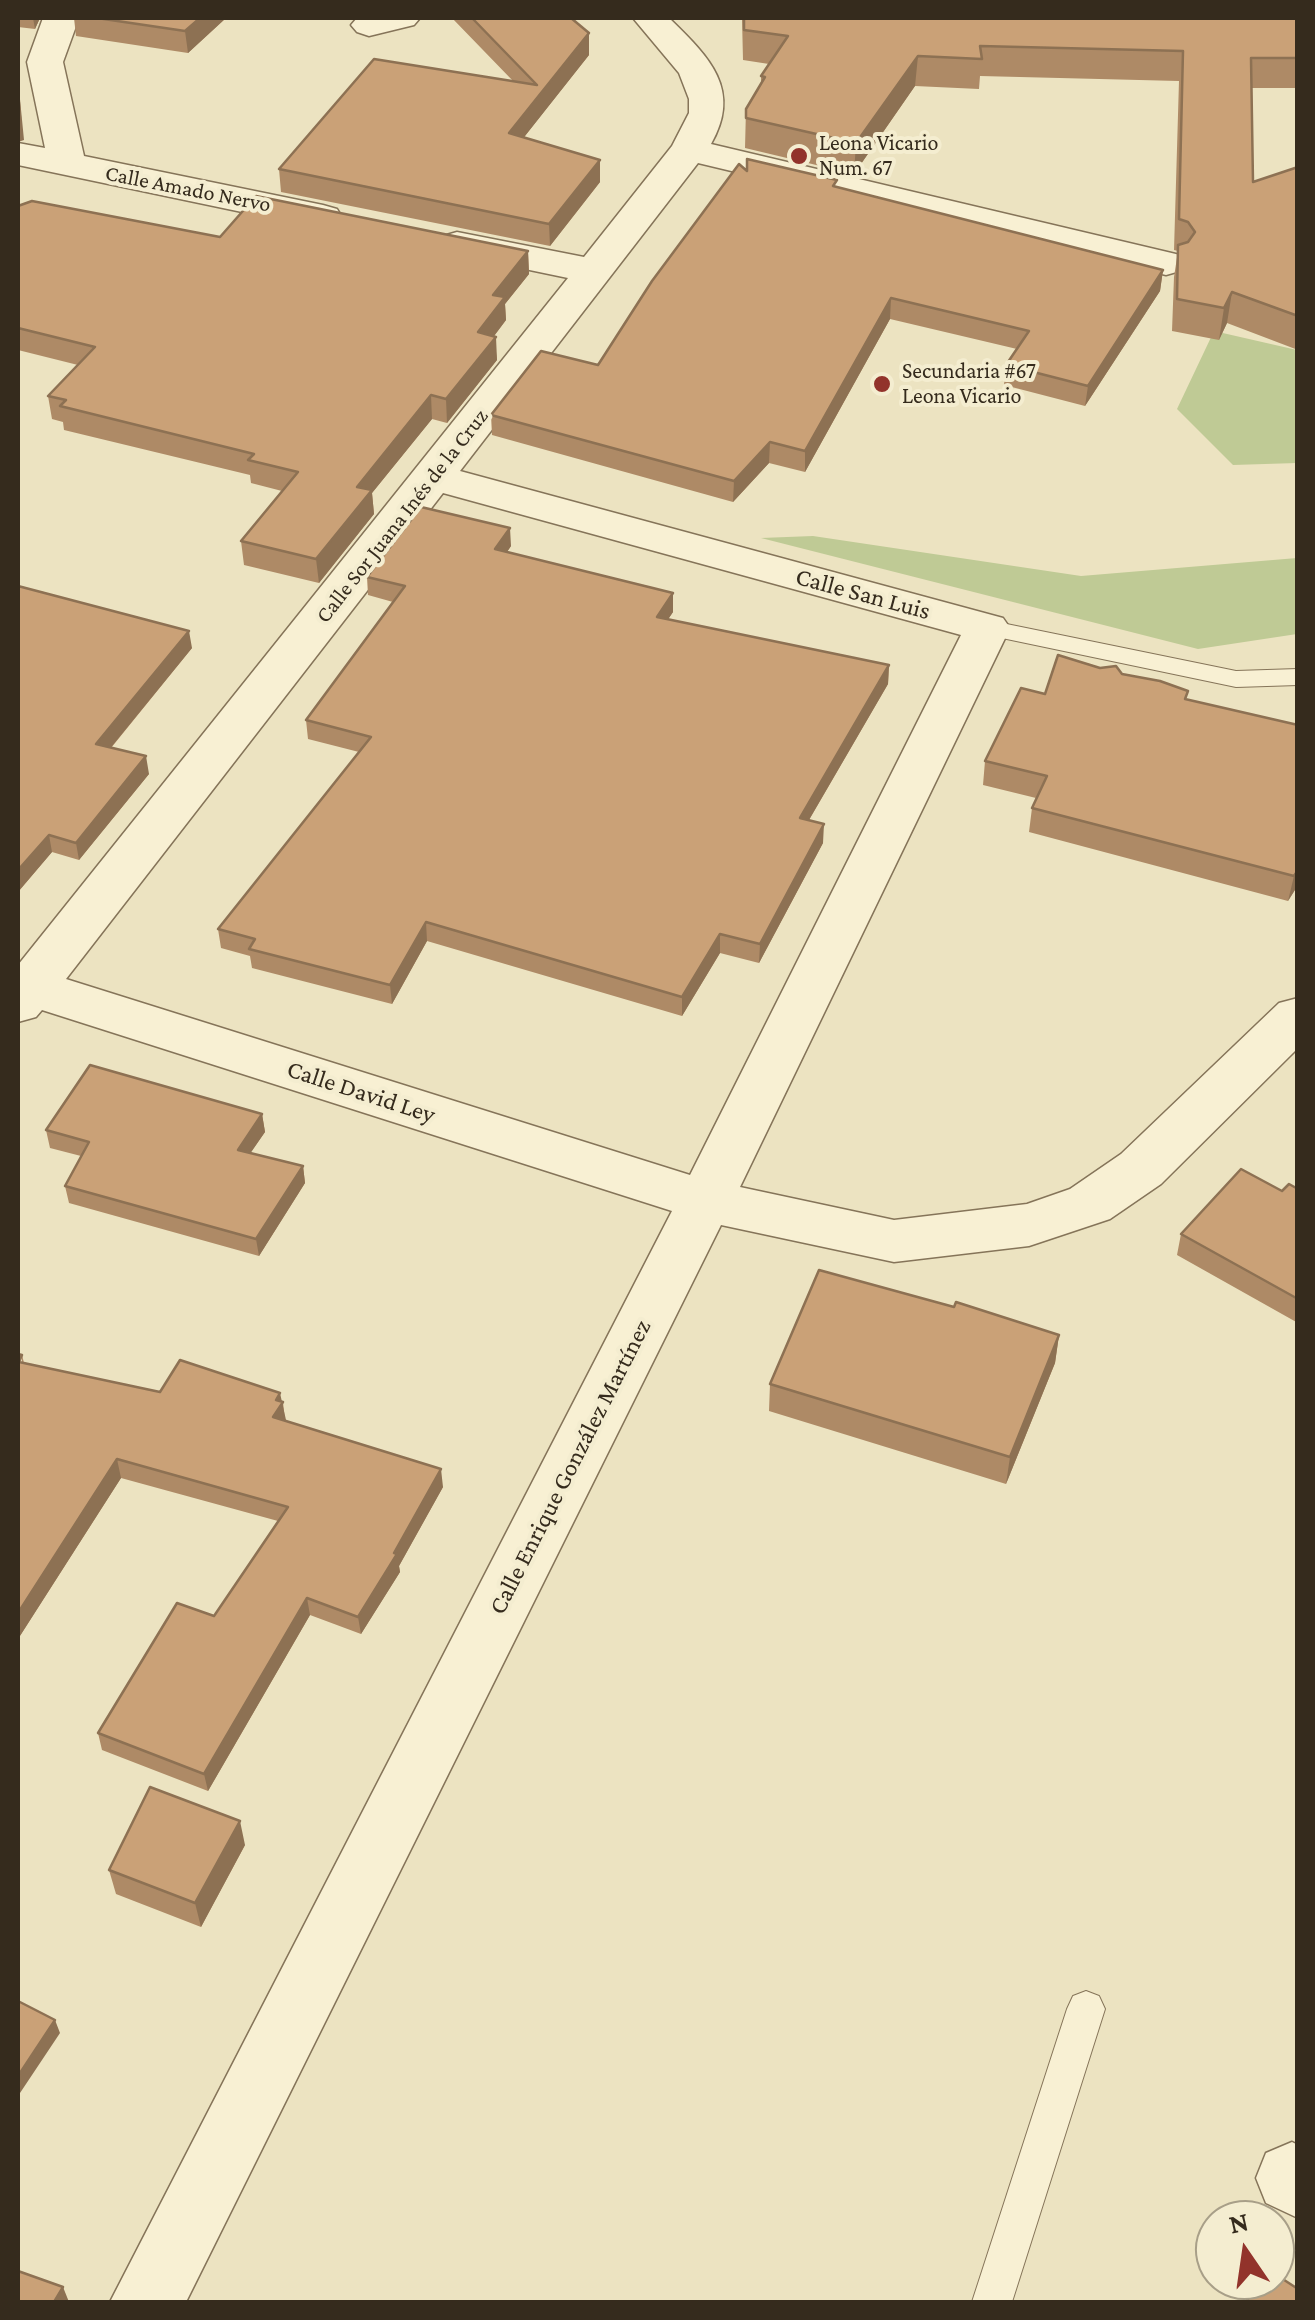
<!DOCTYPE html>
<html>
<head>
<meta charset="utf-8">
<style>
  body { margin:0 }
  #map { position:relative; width:1315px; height:2320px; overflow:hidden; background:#ece3c1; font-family:"Crimson Pro",serif }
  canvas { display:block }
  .frame { position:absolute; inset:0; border:20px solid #352b1d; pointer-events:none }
  .north { position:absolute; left:1195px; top:2200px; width:100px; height:100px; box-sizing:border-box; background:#f4edd0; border:2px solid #a89f88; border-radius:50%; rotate:347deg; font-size:28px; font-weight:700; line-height:40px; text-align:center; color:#352b1d }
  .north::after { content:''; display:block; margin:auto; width:35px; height:45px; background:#92332b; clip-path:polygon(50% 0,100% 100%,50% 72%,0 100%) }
</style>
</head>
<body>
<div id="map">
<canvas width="1315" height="2320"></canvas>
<div class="frame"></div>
<div class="north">N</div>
</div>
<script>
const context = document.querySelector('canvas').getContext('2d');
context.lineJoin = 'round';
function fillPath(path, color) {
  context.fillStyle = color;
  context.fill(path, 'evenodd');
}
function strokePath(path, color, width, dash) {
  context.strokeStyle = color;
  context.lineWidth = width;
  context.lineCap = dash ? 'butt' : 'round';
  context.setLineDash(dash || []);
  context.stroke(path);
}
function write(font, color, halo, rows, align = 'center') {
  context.font = font + ' "Crimson Pro",serif';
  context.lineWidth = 8;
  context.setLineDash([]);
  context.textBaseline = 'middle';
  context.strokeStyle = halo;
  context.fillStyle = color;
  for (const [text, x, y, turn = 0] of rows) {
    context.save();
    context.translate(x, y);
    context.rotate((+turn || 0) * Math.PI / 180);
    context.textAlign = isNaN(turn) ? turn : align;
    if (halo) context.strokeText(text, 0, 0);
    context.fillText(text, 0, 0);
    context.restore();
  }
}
const green = new Path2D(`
  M1214 331 1297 350V463L1233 465 1177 409Z
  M813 536 1081 576 1297 558V634L1198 649 761 538Z`);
const service = new Path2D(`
  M987 620 1236 671 1298 669V685L1236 687 978 633 975 628 978 623Z
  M1086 1991 1099 1996 1105 2009 1012 2302H972L1067 2009 1073 1996Z`);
const minor = new Path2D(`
  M43 18H79L63 62 84 156 323 205 337 209 342 217 337 225 323 229 18 165V143L45 148 27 62Z
  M357 18H420L414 25 369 36 357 32 351 25Z
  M633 18H669C708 56 743 89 711 144L1180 255 1186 263 1180 271 1166 275 698 163 460 471 1003 618 1010 628 740 1187 894 1220 1027 1204 1070 1189 1121 1154 1279 1003 1298 998V1048L1161 1184 1110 1219 1029 1246 894 1262 721 1225 186 2302H110L672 1211 42 1010 36 1017 18 1022V965L568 278 443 252 437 244 443 236 457 232 584 257 672 146 689 113V99L679 73ZM443 493 961 635 690 1175 66 979Z
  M1292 2142 1298 2145V2218L1266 2203 1256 2178 1266 2153Z`);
const wall = new Path2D(`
  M18 18H40L35 29 18 27Z
  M74 18H226L188 53 76 36Z
  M452 18H571L589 55 524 137 600 182 550 246 281 192 279 169 513 81Z
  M742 18H1298V88H1252L1253 182 1298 167V350L1227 323 1219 340 1172 331 1174 277 1178 251 1174 250 1179 81 980 76 979 89 915 86 854 174 745 148 746 109 761 85V76L769 64 743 60Z
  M746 170 837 187 1163 270 1160 291 1085 406 1004 385 1006 365 1017 349 890 319 805 472 769 463 733 502 492 435 491 415 598 365Z
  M18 206 220 237 528 251 529 274 505 304 506 320 494 336 497 360 447 423 432 419 372 493 374 514 319 583 244 565 241 541 282 491 251 483 250 475 64 430 63 422 52 419 48 396 78 365 18 350Z
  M511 546 507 552 673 612 668 619 889 665 888 684 809 820 823 843 759 963 720 953 682 1016 427 941 392 1004 252 968 250 956 221 948 218 929 359 752 308 739 306 720 393 602 368 595 367 577Z
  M18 586 192 648 111 748 149 774 79 860 52 852 18 892Z
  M1122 674 1187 700 1298 725V885L1288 901 1029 832 1032 808 1036 798 983 785 985 761 1045 694Z
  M262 1114 265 1132 250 1153 303 1166 305 1183 259 1256 69 1203 65 1186 81 1156 50 1148 46 1130Z
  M1298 1189V1323L1177 1255 1181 1234 1282 1191Z
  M1059 1335 1055 1363 1006 1484 769 1411 770 1384Z
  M22 1355 24 1363 160 1392 283 1402 285 1421 443 1487 399 1566 400 1572 361 1634 310 1615 208 1791 102 1750 98 1733 214 1616 278 1521 121 1478 18 1639Z
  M245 1845 201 1927 116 1894 109 1870Z`);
const shadedWall = new Path2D(`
  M33 18H40L35 29Z
  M200 18H226L188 53 185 31Z
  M589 33V55L510 155 509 133Z
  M918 56 915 86 854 174 856 143Z
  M18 79 24 140 18 142Z
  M600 160V182L550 246 549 224Z
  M528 251 529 274 505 304 506 320 479 356 478 332 493 295Z
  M1163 270 1160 291 1085 406 1088 386Z
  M1232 292 1227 323 1219 340 1224 308Z
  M891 298 890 319 805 472V451Z
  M496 337 497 360 447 423 446 399Z
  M431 395 432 419 372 493 374 514 319 583 316 559 357 487Z
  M770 442 769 463 733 502 734 481Z
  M510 528 511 546 496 568 495 549Z
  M673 593V612L657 636V617Z
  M189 631 192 648 99 762 96 744Z
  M889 665 888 684 799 837 800 818Z
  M146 756 149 774 79 860 76 843Z
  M824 824 823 843 759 963 760 944Z
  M49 835 52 852 18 892V870Z
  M1298 870V885L1288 901 1294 876Z
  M426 922 427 941 392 1004 390 985Z
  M720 934V953L682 1016V997Z
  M262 1114 265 1132 241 1167 238 1150Z
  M303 1166 305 1183 259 1256 256 1239Z
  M1059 1335 1055 1363 1006 1484 1010 1457Z
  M280 1393 286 1420 276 1435 273 1417 276 1400Z
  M117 1459 121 1478 18 1639V1613Z
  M441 1469 443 1487 399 1566 400 1572 361 1634 358 1617Z
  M307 1598 310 1615 208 1791 204 1774Z
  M240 1821 245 1845 201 1927 195 1903Z
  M55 2020 60 2033 18 2096V2076Z
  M63 2287 69 2302H54Z`);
const building = new Path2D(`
  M97 18H200L185 31Z
  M472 18H571L589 33 509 133 600 160 549 224 279 169 374 59 537 85Z
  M744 18H1298V58H1251L1253 182 1298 167V316L1232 292 1224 308 1177 299 1178 245 1188 242 1195 232 1188 222 1179 219 1183 51 980 46 982 59 918 56 856 143 746 118V109L765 77 761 76 788 36 744 30Z
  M18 91 20 118 18 119Z
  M747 159 837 180 833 186 1163 270 1088 386 1006 365 1029 331 891 298 805 451 770 442 734 481 491 415 541 351 598 365 652 281 739 164 747 171Z
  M256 196 528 251 493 295 505 297 478 332 496 337 446 399 431 395 357 487 372 490 316 559 241 541 298 472 248 460 254 454 60 406 66 400 48 396 95 347 18 328V206L32 201 220 237Z
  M421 507 510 528 495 549 673 593 657 617 889 665 800 818 824 824 760 944 720 934 682 997 426 922 390 985 249 949 255 939 218 929 371 737 306 720 405 586 367 577Z
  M18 586 189 631 96 744 146 756 76 843 49 835 18 870Z
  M1058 655 1100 668 1116 666 1122 674 1160 681 1188 691 1185 699 1298 725V870L1294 876 1032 808 1047 776 985 761 1021 688 1045 694Z
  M90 1065 262 1114 238 1150 303 1166 256 1239 65 1186 89 1142 46 1130Z
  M1241 1169 1282 1191 1289 1184 1298 1189V1299L1181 1234Z
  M819 1270 954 1307 956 1302 1059 1335 1010 1457 770 1384Z
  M18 1354 22 1355 19 1362 160 1392 180 1360 280 1393 276 1400 283 1402 273 1417 441 1469 394 1553 397 1554 358 1617 307 1598 204 1774 98 1733 177 1603 214 1616 288 1507 117 1459 18 1613Z
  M150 1787 240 1821 195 1903 109 1870Z
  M18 2001 55 2020 18 2076Z
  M18 2271 63 2287 54 2302H18Z
  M1275 2274 1298 2289V2302H1246L1259 2280H1275Z`);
const markers = [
  [799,156,10,"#92332b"],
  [882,384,10,"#92332b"]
];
const farPoinames = [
  ["Leona Vicario",819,143],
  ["Num. 67",819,168],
  ["Secundaria #67",902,371],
  ["Leona Vicario",902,396]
];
const farStreetnames = [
  ["Calle Amado Nervo",188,189,11],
  ["Calle Sor Juana Inés de la Cruz",402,516,-52]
];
const streetNames = [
  ["Calle San Luis",863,594,15],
  ["Calle David Ley",361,1092,18],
  ["Calle Enrique González Martínez",570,1467,-63]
];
fillPath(green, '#bfca95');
strokePath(service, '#857459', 2);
strokePath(minor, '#857459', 3);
fillPath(service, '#f8f0d3');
fillPath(minor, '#f8f0d3');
fillPath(wall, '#ae8a66');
fillPath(shadedWall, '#8d7153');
fillPath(building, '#caa177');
strokePath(building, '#8d7153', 2.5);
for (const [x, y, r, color] of markers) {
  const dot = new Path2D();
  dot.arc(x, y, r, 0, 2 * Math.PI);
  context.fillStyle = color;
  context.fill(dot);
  strokePath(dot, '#f4edd0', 4);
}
write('22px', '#352b1d', '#f4edd0', farPoinames, 'left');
write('22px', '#352b1d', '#f4edd0', farStreetnames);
write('25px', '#352b1d', '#f4edd0', streetNames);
</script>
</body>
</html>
